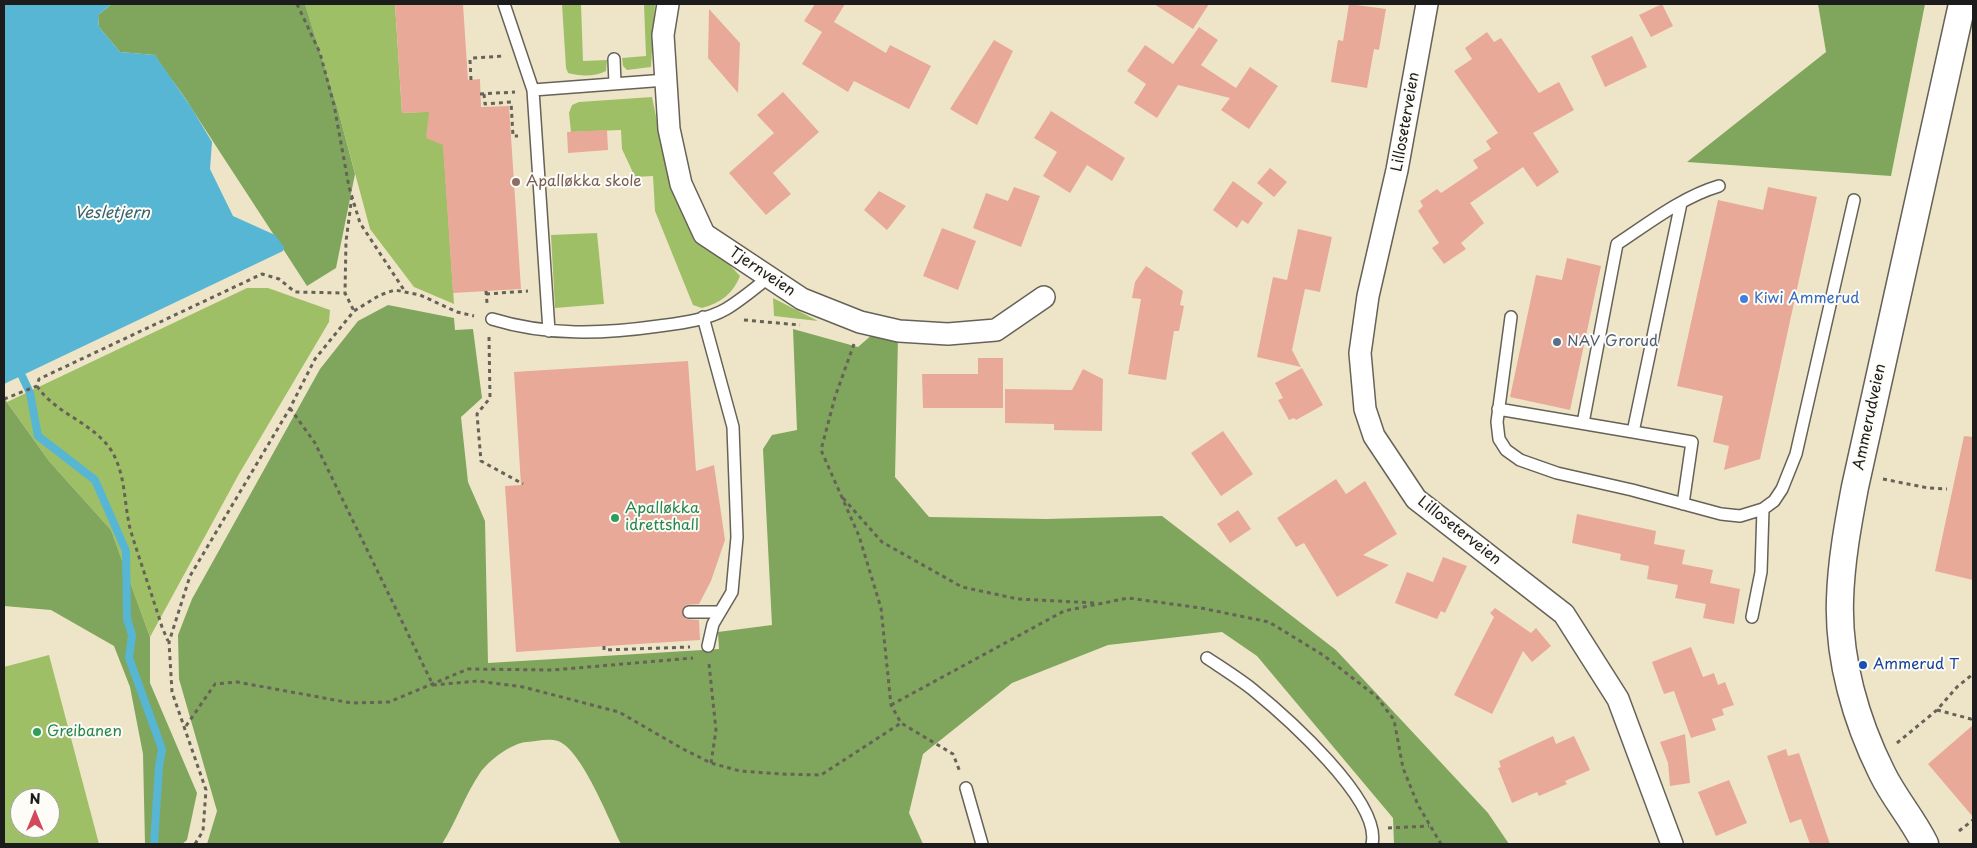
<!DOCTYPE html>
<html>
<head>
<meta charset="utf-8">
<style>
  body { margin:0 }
  #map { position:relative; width:1977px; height:848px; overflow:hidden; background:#eee5c8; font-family:"Playpen Sans",sans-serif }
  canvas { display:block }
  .frame { position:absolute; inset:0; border:5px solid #1c1c1c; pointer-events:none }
  .north { position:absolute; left:10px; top:788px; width:50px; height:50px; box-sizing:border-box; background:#fdfcf7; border:1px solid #a3a29f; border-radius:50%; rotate:0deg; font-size:14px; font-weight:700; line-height:20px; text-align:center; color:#1c1c1c }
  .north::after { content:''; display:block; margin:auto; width:18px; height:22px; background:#d1495b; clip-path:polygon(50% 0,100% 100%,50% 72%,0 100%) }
</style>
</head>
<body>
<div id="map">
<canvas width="1977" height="848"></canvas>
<div class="frame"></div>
<div class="north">N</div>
</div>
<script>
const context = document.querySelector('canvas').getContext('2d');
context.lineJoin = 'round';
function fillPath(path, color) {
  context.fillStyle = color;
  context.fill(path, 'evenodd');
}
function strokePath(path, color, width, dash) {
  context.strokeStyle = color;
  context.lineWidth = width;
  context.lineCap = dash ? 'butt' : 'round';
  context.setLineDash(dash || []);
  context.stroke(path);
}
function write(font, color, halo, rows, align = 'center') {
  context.font = font + ' "Playpen Sans",sans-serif';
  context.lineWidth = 4;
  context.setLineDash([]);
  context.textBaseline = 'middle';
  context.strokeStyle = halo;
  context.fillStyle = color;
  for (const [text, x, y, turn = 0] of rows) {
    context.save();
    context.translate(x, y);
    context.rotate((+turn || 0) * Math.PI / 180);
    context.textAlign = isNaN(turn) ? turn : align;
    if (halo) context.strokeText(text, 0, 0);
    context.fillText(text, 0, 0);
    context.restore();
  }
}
const green = new Path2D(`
  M305 4H395L402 113 441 111 454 304 414 287 370 229 338 110Z
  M562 4H581L583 61 607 60 606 71C595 77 579 76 568 73L566 68Z
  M644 4H655L651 67 627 70 623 66 622 58 646 56Z
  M652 97 663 151 723 258 740 276C733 294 720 303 702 308L693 305 655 211 653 176 635 177 622 149 621 130 571 132 569 113 572 105 579 102Z
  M597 233 604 304 555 308 551 235Z
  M247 288H268L330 310 329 322 239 474 150 637 111 530 49 461 7 402Z
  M773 298 818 321 774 316Z
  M49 655 99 844H4V667ZM20 798H50V828H20Z`);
const forest = new Path2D(`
  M112 4H305L338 110 355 174 336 268 307 286C269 227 230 168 192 109 181 90 166 74 155 55L120 52 99 27 98 15Z
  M1818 4H1925L1891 176 1687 162 1826 52Z
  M388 305 454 318 455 330 473 329 482 398 461 417 468 482 485 521 488 663 719 649 718 632 772 625 763 449 772 435 797 430 793 329 858 347 874 333 898 338 895 477 929 517 1046 519 1162 516 1336 650 1488 813 1509 844H1394L1393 818 1257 656 1222 632 1108 645 1012 683 923 754 909 813 923 844H621C609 820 582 750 558 741 549 738 536 741 527 742 512 743 489 760 480 773 465 795 456 822 442 844H207L217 811 179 679 178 635 192 599 320 369 358 321Z
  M4 398 49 461 111 530 150 637V683L197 793 187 840 182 844H145L143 754 130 687 114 646 51 610 4 606Z`);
const water = new Path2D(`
  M4 4H112L98 15 99 27 120 52 155 55 191 107 212 142 210 169 233 216 275 235 284 247 283 251 4 384Z`);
const stream = new Path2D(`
  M22 376 30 393 38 436 95 480 126 551 127 619 132 635 129 658 162 749 159 767 154 844`);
const building = new Path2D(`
  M395 4H463L468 80 480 79 481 107 509 106 521 289 453 293 443 145 426 138 429 112 402 113Z
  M815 4H845L834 22 886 53 890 45 931 66 909 109 854 81 848 92 802 64 822 32 804 21Z
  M1154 4H1209L1193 29Z
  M1349 4 1386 9 1379 50 1374 49 1367 88 1331 82 1338 40 1343 41Z
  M1662 4 1673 26 1651 37 1639 15Z
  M709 9 740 43 738 93 708 58Z
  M1199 27 1218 40 1201 65 1236 88 1250 67 1278 86 1249 129 1221 110 1230 98 1178 85 1157 118 1134 103 1146 84 1127 71 1145 45 1173 64Z
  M1487 32 1494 42 1501 38 1539 93 1559 82 1574 110 1533 133 1559 172 1537 187 1523 167 1470 203 1484 223 1461 243 1466 249 1444 264 1432 248 1439 243 1418 211 1423 206 1420 201 1437 189 1441 193 1478 168 1473 160 1491 149 1486 141 1498 133 1454 71 1472 59 1465 48Z
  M1632 36 1647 67 1605 87 1591 56Z
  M994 40 1013 51 977 125 950 109Z
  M783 92 819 132 773 173 791 194 766 215 729 173 774 133 757 115Z
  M1051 111 1125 158 1112 181 1087 165 1070 193 1043 176 1057 152 1034 138Z
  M607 130 608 150 568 153 567 132Z
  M1270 168 1287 182 1274 197 1257 183Z
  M1233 181 1263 203 1248 224 1242 220 1237 228 1213 210Z
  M1014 187 1040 196 1021 247 973 228 986 193 1008 201Z
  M1768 187 1817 197 1760 459 1724 470 1729 446 1713 442 1723 396 1677 386 1718 200 1763 210Z
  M879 191 906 206 887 230 864 210Z
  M942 228 976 241 958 290 923 276Z
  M1298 229 1332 237 1320 292 1305 289 1292 350 1301 367 1257 357 1273 277 1287 280Z
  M1567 258 1601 266 1570 410 1510 397 1536 275 1562 280Z
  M1146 266 1183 291 1180 305 1184 306 1179 331H1174L1166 380 1128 374 1141 299 1132 298 1135 282Z
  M978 358H1003V408H923L922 374H978Z
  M688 361 696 471 714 465 725 540 711 581 699 604 686 605 682 612 686 619 699 620 700 640 516 652 505 486 521 485 514 372Z
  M1302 368 1323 405 1296 420 1294 418 1289 420 1278 400 1283 398 1275 383Z
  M1083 369 1103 379 1102 431 1054 430V424L1005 423V389L1072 390Z
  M1223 431 1253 474 1221 496 1191 453Z
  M1964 436 1973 437V580L1935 571Z
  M1336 479 1346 494 1365 481 1397 534 1363 555 1389 565 1337 597 1304 543 1296 547 1277 518Z
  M1238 510 1251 529 1230 543 1217 524Z
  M1577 514 1656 531 1654 544 1685 550 1682 564 1713 570 1710 583 1740 589 1734 624 1703 618 1706 604 1675 598 1678 585 1647 579 1649 566 1620 560 1621 554 1572 543Z
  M1443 557 1467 566 1445 613 1441 611 1437 619 1395 603 1407 572 1433 582Z
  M1495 608 1531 633 1536 628 1551 646 1532 662 1523 651 1492 714 1454 695 1494 617 1490 613Z
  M1691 647 1703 677 1714 673 1718 685 1725 682 1734 705 1722 709 1724 715 1712 719 1716 730 1691 738 1674 691 1664 694 1652 662Z
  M1973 725V817L1928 764Z
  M1685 734 1690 783 1670 786 1668 763 1660 742Z
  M1553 736 1556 744 1574 736 1590 770 1565 781 1567 784 1539 796 1537 792 1512 803 1498 768 1501 767 1499 761Z
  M1786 749 1788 756 1799 753 1830 844H1810L1801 819 1790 823 1767 756Z
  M1729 780 1747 823 1716 836 1698 792Z`);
const path = new Path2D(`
  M297 4 320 53 334 105 349 187 360 223 404 290
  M471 80 470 60 472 58 503 56
  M480 94 515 92
  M484 94 485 104 511 102 513 136H518
  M352 196 346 241 345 293 354 311
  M486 291 487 303
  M486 294 528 291
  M744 320 800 325
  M489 337 490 398 477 414 481 461 523 484
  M854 344 835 397 821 450 859 536 881 608 891 705 901 723 953 754 960 772
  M37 386C55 413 89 421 109 447 127 473 123 503 131 532 141 564 152 595 162 627L168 641
  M4 399 37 386 39 379 262 274 279 279 295 292 345 293
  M290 408 315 443 433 685 478 681 523 687 619 712 683 749 711 763 740 771 781 774 821 775 901 723
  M1883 479 1928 488 1947 489
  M843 498 882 542 962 587 1018 599 1096 603
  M604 646V650L690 647
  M709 664 716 730 711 763
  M891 705 1064 611 1128 598 1201 608 1269 622 1323 655 1377 697 1394 720 1403 768 1418 805 1441 844
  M1937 710 1971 719 1973 718
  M186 726 215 684 237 682 351 703 389 702 468 669 553 670 693 658
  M1897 743 1937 710 1957 687 1973 674
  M1388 828 1429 826
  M1959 831 1973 820
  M195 844 203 831 206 790 172 692 169 642 190 576 290 408 315 359 354 311 380 295 395 290 420 295 457 312 474 316`);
const service = new Path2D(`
  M504 4 533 90 549 331
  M614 59 615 84
  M533 90 666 80
  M703 317 733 427 737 537 732 592 713 624 708 646
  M1511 317 1497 422 1499 439 1506 450 1520 460 1557 473 1632 490 1721 514 1740 516 1763 509 1774 501 1782 489 1796 454 1854 200
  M492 319C547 336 603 334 659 326 681 323 707 320 726 309 741 300 755 288 769 277
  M1498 409 1692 442 1683 504
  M1583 423 1617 244C1649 223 1682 197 1719 186
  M1633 432 1681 203
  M689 612H718
  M1752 617 1761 572 1763 509
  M1207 658C1222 668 1238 678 1252 689 1284 715 1382 801 1372 844
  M966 788 982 844`);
const minor = new Path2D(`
  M668 4 663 35 669 129 681 184 704 234 802 299 860 322 899 331 948 334 996 330 1044 297
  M1427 4 1397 170 1368 296 1360 353 1365 409 1374 436 1416 499 1564 614 1618 699 1672 844`);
const tertiary = new Path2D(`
  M1925 844C1913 819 1894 798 1882 773 1856 721 1838 659 1840 600 1841 562 1848 524 1855 487L1962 4`);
const markers = [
  [516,182,5,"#8d6e63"],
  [1744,299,5,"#3f7fe0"],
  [1557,342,5,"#5c6f8a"],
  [615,518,5,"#2e9e5b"],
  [1863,665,5,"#1a4fb4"],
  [37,732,5,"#2e9e5b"]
];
const streetNames = [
  ["Lilloseterveien",1406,122,-80],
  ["Tjernveien",762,272,34],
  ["Ammerudveien",1870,417,-78],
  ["Lilloseterveien",1459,531,38]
];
const educationNames = [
  ["Apalløkka skole",526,182]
];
const shopNames = [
  ["Kiwi Ammerud",1754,299]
];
const serviceNames = [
  ["NAV Grorud",1567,342]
];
const leisureNames = [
  ["Apalløkka",625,509],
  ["idrettshall",625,526],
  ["Greibanen",47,732]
];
const transitNames = [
  ["Ammerud T",1873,665]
];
const waterNames = [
  ["Vesletjern",112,214]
];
fillPath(green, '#9fbf67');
fillPath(forest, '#7fa65c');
fillPath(water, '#56b6d4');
strokePath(stream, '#56b6d4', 8);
fillPath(building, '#e8a999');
strokePath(service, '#666258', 14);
strokePath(minor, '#666258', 24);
strokePath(tertiary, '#666258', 29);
strokePath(path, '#666258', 3, [4, 4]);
strokePath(service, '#fff', 11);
strokePath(minor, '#fff', 21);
strokePath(tertiary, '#fff', 26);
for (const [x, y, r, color] of markers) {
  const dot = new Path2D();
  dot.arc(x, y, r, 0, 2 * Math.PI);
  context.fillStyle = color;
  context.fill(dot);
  strokePath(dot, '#fdfcf7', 2);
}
write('15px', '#1c1c1c', '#fdfcf7', streetNames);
write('15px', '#785e54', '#fdfcf7', educationNames, 'left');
write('15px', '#366cbe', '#fdfcf7', shopNames, 'left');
write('15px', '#4e5e75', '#fdfcf7', serviceNames, 'left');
write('15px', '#27864d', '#fdfcf7', leisureNames, 'left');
write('15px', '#164399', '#fdfcf7', transitNames, 'left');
write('italic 16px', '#36616f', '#fdfcf7', waterNames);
</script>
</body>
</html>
